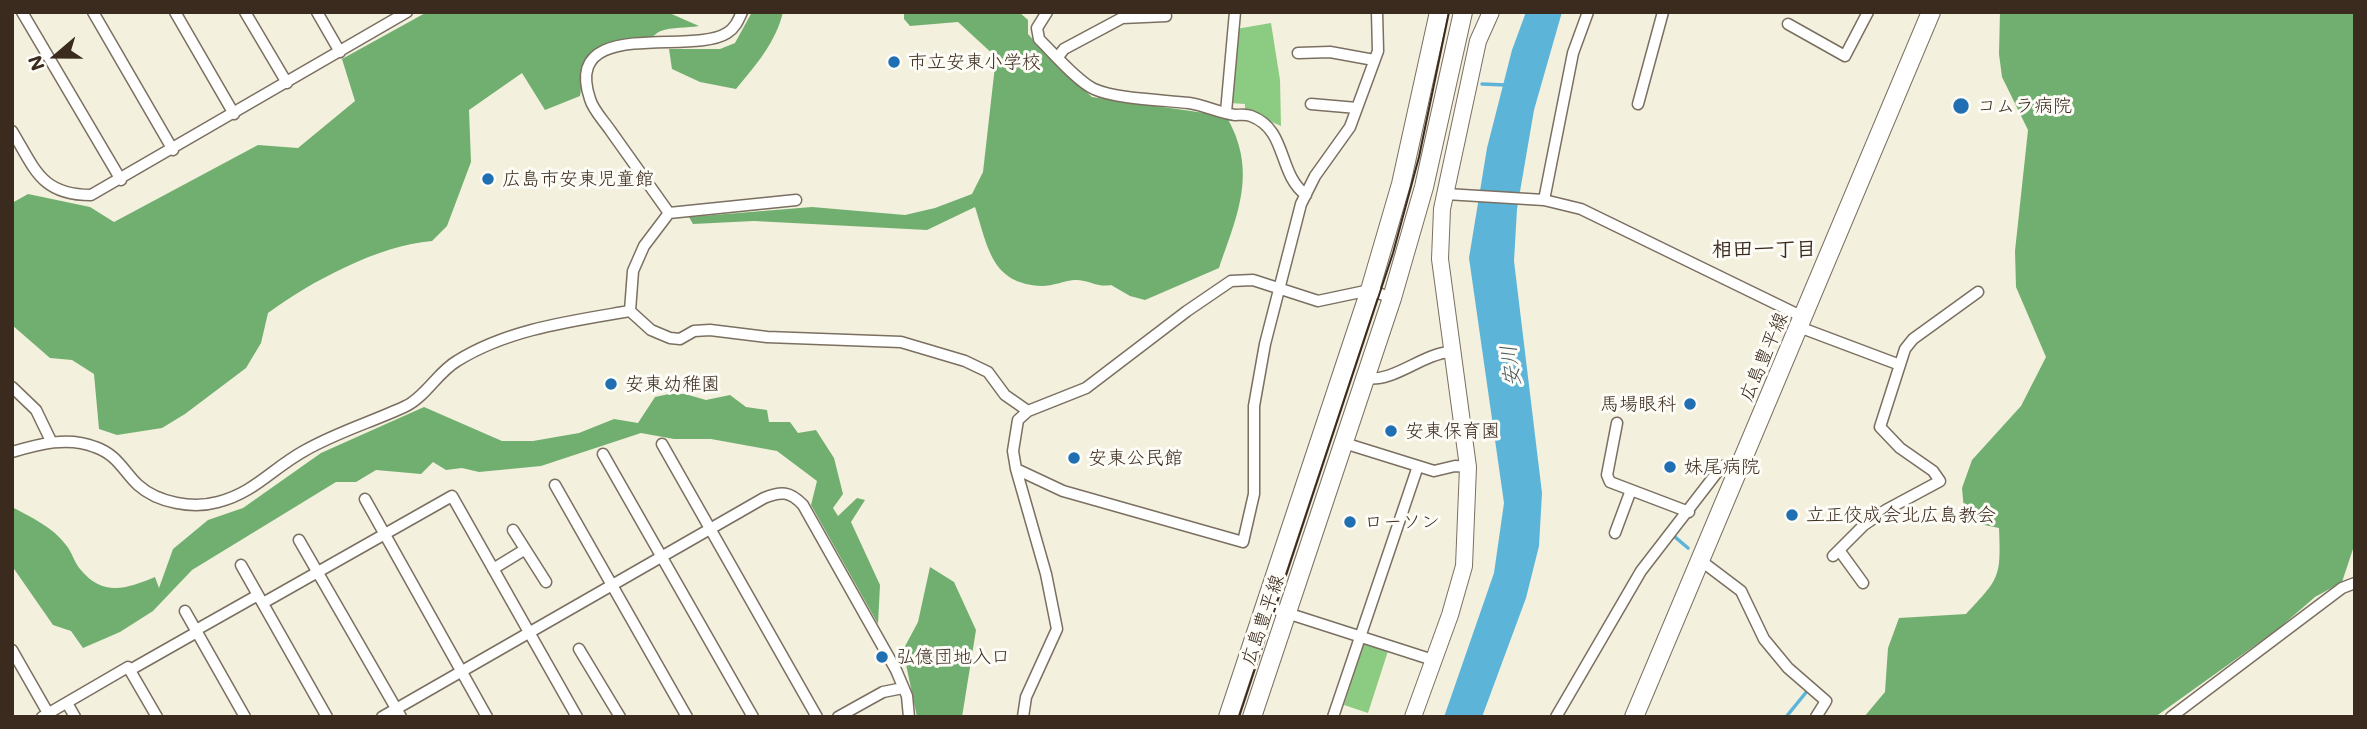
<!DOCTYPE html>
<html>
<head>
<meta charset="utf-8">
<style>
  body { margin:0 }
  #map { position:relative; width:2367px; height:729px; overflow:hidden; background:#f3f0dd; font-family:Mali,sans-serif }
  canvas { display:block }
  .frame { position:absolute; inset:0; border:14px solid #3b2a1e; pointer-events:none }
  .north { position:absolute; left:21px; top:21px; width:70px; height:70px; -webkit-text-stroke:5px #fdfcf7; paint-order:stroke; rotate:250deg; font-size:19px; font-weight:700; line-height:28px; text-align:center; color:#3b2a1e }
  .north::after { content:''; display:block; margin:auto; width:24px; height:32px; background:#3b2a1e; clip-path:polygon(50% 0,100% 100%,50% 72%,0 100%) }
</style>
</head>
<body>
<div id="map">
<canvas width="2367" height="729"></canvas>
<div class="frame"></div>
<div class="north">N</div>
</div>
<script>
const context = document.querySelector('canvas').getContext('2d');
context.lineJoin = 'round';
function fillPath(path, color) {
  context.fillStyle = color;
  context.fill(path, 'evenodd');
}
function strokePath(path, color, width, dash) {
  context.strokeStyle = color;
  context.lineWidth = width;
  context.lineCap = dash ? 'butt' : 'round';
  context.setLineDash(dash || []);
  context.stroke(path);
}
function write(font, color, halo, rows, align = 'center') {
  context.font = font + ' Mali,"Klee One",sans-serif';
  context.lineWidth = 6;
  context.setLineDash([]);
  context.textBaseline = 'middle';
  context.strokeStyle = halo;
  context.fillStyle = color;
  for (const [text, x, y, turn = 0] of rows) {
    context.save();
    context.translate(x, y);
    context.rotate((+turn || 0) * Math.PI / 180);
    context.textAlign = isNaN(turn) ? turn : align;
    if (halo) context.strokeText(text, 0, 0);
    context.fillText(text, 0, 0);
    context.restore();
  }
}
const green = new Path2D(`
  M1271 23 1280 80 1281 126 1245 110V104L1230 103 1236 29Z
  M1364 643 1388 651 1368 713 1344 705Z`);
const forest = new Path2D(`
  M427 12H667L699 26C687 28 671 27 661 31 657 32 655 36 651 37 627 45 597 37 583 64 578 75 583 84 580 96L545 110 522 73 469 110 471 162 447 226 432 241C379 245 310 282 268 313L261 343 246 368 185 414 162 428 117 435 99 429 94 374 72 360 50 358 12 325V203L28 194 90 207 114 222 258 145 298 148 355 101 342 59Z
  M752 12H783C776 42 756 65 736 89L700 82 672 69 669 49H720L735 43Z
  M904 12H1019L1028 20V34L1054 63 1092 97 1226 116C1258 170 1238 214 1219 268L1145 300 1130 296 1111 285C1097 288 1088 279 1074 280 1064 281 1053 286 1042 286 991 284 988 247 975 207L927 230 754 221 693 224 689 217 812 207 905 215 935 208 972 194 983 172 996 57 958 22 910 26 904 19Z
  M2000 12H2355V543L2342 582 2315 597 2278 629 2155 717H1864L1885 692 1888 648 1899 618 1966 614C2000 578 2001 577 1999 528L1965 521 1962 488 1972 460 2021 406 2046 357 2016 287 2015 251 2028 130 2002 77 1999 54Z
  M669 394H685L706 400 730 395 746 407 767 410 769 422H790L798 433 816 430 834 458 843 494 833 508 838 516 857 498 865 500 851 522 880 585 878 624 811 505 817 481 777 451 711 439H674L641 433 541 466 479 472 462 468 446 470 433 462 421 474 376 470 356 482H336L192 570 153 611 120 632 83 648 71 631 53 625 12 566V507C32 518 53 527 66 545 72 552 74 562 80 569 103 597 126 589 155 577L159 588 173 549 208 520 243 508 321 453 424 407 502 441H533L579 433 614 419 638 423 655 397Z
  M930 567 954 582 976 630 962 717H917L903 650 918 622Z`);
const water = new Path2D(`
  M1526 12H1562L1534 110 1517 209 1514 261 1542 493 1539 546 1526 598 1482 717H1444L1494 573 1504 503 1469 258 1487 148 1512 50Z`);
const stream = new Path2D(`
  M1482 84 1505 85
  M1675 537 1688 548
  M1786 717 1808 690`);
const street = new Path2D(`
  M22 12 121 180
  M93 12 173 150
  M175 12 234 114
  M245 12 287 83
  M317 12 340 52
  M1047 12 1037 28 1039 39C1052 52 1078 82 1094 89 1116 99 1164 100 1189 103 1204 105 1219 113 1235 115 1241 115 1246 114 1251 116 1288 130 1277 173 1306 195
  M1788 24 1845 56 1868 12
  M1298 53 1330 52 1374 60
  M1058 57 1064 49 1122 18 1166 16
  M1311 104 1357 108
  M1638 104 1663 12
  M1226 112 1235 12
  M12 131C35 169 41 195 91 195L407 12
  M1446 194 1544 200 1581 209 1803 317
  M1544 200 1573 53 1588 12
  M669 213C650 186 630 158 610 130 604 121 593 110 590 99 562 16 691 56 727 33 735 28 738 21 742 12
  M630 311 651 330 670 338 680 339 694 331 710 330 767 337 901 342 965 361 988 372 1005 395 1028 411
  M630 311 633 271 644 246 669 213 796 200
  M1799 327 1900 365
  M1366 378C1393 383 1422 354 1450 352
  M12 387 36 410 51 441
  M1617 423 1607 475 1610 482 1689 512
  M1344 443 1434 471 1455 466 1468 467
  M662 444 817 717
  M12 452C39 444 68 436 95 447 118 455 123 471 138 485 158 503 193 509 218 502 254 493 273 468 304 451 337 432 372 422 406 406 425 397 438 372 457 361 508 329 572 321 630 311
  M603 454 753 717
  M1016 469 1063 491 1243 542 1254 494V406L1265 344 1301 204 1315 176 1350 127 1378 51 1377 12
  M555 485 687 717
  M365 499 487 717
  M513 530 546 582
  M1615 533 1631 490
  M299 540 401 717
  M1839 550 1863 583
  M1833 556 1864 525 1886 510 1940 481 1933 471 1900 448 1880 427 1905 349 1913 339 1978 292
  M1700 560 1741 591 1764 639 1788 668 1826 701 1816 717
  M241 565 327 717
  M493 569 524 550
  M263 603 452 496 577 717
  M1265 606 1433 660
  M185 611 245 717
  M196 630 258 595
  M579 649 620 717
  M12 650 48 713
  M130 670 197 632
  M67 703 75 717
  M42 717 128 667 157 717
  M382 717 764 498C781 491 790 491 803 505L896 670 907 696 909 717
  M838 717 883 692 903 688
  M1023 717 1026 697 1057 629 1046 574 1016 469 1013 451 1018 420 1028 411 1086 388 1187 311 1231 281 1253 280 1318 301 1370 290 1392 298
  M1333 717 1418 466
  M1556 717 1641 571 1722 466 1739 469
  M2171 717 2342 588 2355 583`);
const secondary = new Path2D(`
  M1413 717 1450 615 1464 566 1468 467 1440 259 1442 209 1478 41 1491 12`);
const primary = new Path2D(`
  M1228 717 1370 290 1401 184 1439 12
  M1252 717 1392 298 1424 187 1463 12
  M1634 717 1931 12`);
const tram = new Path2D(`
  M1239 717 1393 253 1419 157 1449 12`);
const markers = [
  [894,62,7,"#1f6fb2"],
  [1961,106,9,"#1f6fb2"],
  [488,179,7,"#1f6fb2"],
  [611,384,7,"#1f6fb2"],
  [1690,404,7,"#1f6fb2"],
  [1391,431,7,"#1f6fb2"],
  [1074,458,7,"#1f6fb2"],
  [1670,467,7,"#1f6fb2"],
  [1792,515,7,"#1f6fb2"],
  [1350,522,7,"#1f6fb2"],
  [882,657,7,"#1f6fb2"]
];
const poiNames = [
  ["市立安東小学校",908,62],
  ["コムラ病院",1977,106],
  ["広島市安東児童館",502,179],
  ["安東幼稚園",625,384],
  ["馬場眼科",1676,404,"right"],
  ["安東保育園",1405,431],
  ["安東公民館",1088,458],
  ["妹尾病院",1684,467],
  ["立正佼成会北広島教会",1806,515],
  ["ローソン",1364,522],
  ["弘億団地入口",896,657]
];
const streetNames = [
  ["広島豊平線",1764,357,-67],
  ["広島豊平線",1263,620,-71]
];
const neighbourhoodNames = [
  ["相田一丁目",1764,250]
];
const waterNames = [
  ["安川",1511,366,-97]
];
fillPath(green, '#8ccb82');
fillPath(forest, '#71af70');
fillPath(water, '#5db4d9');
strokePath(stream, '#5db4d9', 3.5);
strokePath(street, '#7b6f61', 13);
strokePath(secondary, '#7b6f61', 18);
strokePath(primary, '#7b6f61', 20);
strokePath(street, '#fff', 10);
strokePath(secondary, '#fff', 16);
strokePath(primary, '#fff', 18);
strokePath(tram, '#3b2a1e', 2);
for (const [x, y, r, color] of markers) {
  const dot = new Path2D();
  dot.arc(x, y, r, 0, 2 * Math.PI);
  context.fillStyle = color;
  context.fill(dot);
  strokePath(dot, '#fdfcf7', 2.5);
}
write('19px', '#3b2a1e', '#fdfcf7', poiNames, 'left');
write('19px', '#3b2a1e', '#fdfcf7', streetNames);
write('bold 21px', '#3b2a1e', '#fdfcf7', neighbourhoodNames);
write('italic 21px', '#475a5f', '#fdfcf7', waterNames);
</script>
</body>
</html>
